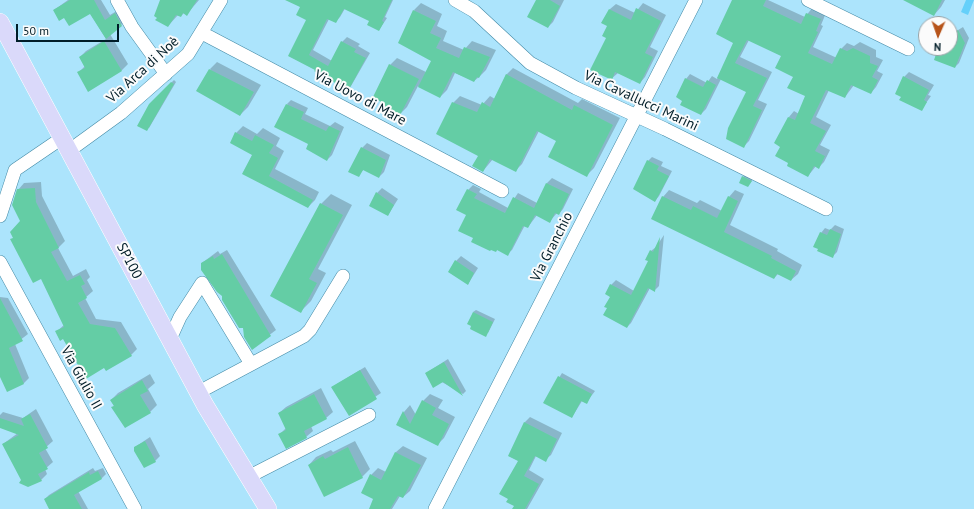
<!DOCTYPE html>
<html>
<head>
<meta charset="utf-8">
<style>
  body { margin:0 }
  #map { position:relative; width:974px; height:509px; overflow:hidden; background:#ace4fc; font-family:"PT Sans",sans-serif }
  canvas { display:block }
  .north { position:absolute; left:918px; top:16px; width:40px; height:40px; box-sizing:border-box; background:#fbfbfb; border:1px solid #97a2a7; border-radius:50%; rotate:182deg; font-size:11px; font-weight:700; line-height:16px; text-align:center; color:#001d28 }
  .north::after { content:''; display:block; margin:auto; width:14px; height:18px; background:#b7541a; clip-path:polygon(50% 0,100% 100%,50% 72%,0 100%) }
  .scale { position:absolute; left:16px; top:24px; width:103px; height:18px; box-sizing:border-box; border:2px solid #001d28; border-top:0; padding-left:5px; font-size:12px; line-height:14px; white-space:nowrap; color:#001d28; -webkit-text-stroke:3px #fbfbfb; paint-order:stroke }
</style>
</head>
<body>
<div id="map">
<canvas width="974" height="509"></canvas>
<div class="north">N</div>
<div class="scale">50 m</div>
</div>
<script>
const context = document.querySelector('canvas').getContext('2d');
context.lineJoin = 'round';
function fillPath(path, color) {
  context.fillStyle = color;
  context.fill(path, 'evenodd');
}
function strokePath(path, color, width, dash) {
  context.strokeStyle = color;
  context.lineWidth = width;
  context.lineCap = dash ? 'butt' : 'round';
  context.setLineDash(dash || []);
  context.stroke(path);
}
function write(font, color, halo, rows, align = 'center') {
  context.font = font + ' "PT Sans",sans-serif';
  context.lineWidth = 4;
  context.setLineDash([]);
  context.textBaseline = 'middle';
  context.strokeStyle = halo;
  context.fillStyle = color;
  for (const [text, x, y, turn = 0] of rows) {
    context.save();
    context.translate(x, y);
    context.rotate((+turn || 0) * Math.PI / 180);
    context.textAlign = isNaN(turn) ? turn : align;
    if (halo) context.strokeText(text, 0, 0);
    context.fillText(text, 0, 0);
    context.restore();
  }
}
const water = new Path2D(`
  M966 0H974L968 15 961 12Z`);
const shadow = new Path2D(`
  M68 0H101L110 15 120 9 127 20 110 34 128 64 122 70 89 90 78 73 85 66 80 57 86 51 106 39 90 13 65 17 54 10Z
  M165 0H199L187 14 184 13 181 16 178 15 168 26Z
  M288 0H350L340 17 335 22 329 19 313 50 332 61 342 42 347 37 360 44 358 46 370 53 351 86 346 91 338 84 316 70 289 56 307 20 301 7Z
  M367 0H393L385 17 387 18 379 30Z
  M537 0H564L553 22 548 27Z
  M733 0H768L805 17 813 7 826 13 821 25 823 26 813 47 837 58 841 49 847 43 854 46 860 42 876 50V57L883 60 877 71 883 74 876 87 871 93 854 85 845 97 829 90 816 117 831 125 820 145 830 150 824 162 819 167 816 166 808 176 790 163 781 146 775 143 789 117 794 111 799 114 806 96 782 56 749 40 740 57 772 72 758 100 767 104 749 141 743 147 747 92 721 79 706 109 701 114 683 100 686 79 690 74 707 83 712 76 717 79 735 43Z
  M915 0H945L941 7 934 15Z
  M421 3 442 14 437 26 447 31 443 41 464 50 472 41 496 50 486 70 479 77 474 81 455 73 447 90 440 97 418 86 407 107 400 114 390 65 397 58 426 72 432 60 414 10Z
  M643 3 666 15 650 47 658 51 645 77 640 83 618 73 611 79 607 37 610 9 616 4 635 13Z
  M963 27 969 38 959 63 955 67 939 48H950V35Z
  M217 62 261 85 248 107 240 115 210 69Z
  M513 68 578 103 582 99 620 118 594 168 587 175 557 140 539 131 522 164 515 171 493 159 483 171 480 155 453 103 460 96 482 105 490 96 495 99 506 75Z
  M909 72 934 85 928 95 931 96 921 110 904 77Z
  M174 80 176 82 149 128V105Z
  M291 100 308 108 305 114 330 126 335 122 344 127 332 155 327 160 310 144 287 104Z
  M243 126 257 134 263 128 280 138 276 146 284 151 275 169 319 192 315 200 308 207 243 173 253 154 236 133Z
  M367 143 390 155 384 172 379 177 364 169 358 176 362 148Z
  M652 157 663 162 661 166 672 171 659 196 655 201 648 161Z
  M745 175 753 179 748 186 743 177Z
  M552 178 573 189 563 209 559 214 557 213 550 221 537 215 528 227 525 225 512 250 507 254 498 249 496 251 467 214 468 190 473 185 481 189 479 192 508 208 518 193 537 203 547 183Z
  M41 182 42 196 65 241 58 248 73 276 86 269 90 277 87 280 93 291 85 298 96 319 121 322 137 349 131 355 64 338 56 332 64 325 42 278 14 237 21 221 18 190 24 183Z
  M382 188 398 199 388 215 377 193Z
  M669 190 697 203 700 200 722 211 729 197 735 190 744 194 730 225 778 249 777 251 802 265 798 274 791 280 778 274 774 278 663 197Z
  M331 194 352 205 318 269 326 273 311 301 301 311 321 204Z
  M835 225 844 229 837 252 832 257 821 233 825 228 830 230Z
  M664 235 659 286 655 290 650 288 631 323 627 327 608 308 611 297V285L616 280 634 291 649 261 651 251 656 247Z
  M227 250 276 330 252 348 244 328 202 263 218 251 220 254Z
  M461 256 478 268 468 284 456 261Z
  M0 297 8 298 28 334 15 344 29 378 24 383 8 390 0 375Z
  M476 310 495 319 488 333 473 312Z
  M448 359 466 391 463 394 426 373Z
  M365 367 381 393 349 414 332 387Z
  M562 373 595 391 586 403 582 401 572 417 544 402Z
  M150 374 155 383 148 389 157 405 150 412 112 408 114 406 111 400 118 393Z
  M321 388 333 412 326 418 311 426 313 431 306 437 280 434 286 428 279 413 286 407Z
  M430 394 443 400 438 408 455 417 444 438 437 445 397 425 404 412 410 405 416 415 423 401Z
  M36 409 53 441 45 448 53 462 45 469 47 474 41 480 28 486 22 480 3 444 18 433 0 427V415L3 412 23 418Z
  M530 417 562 433 551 455 545 460 536 456 529 470 544 479 527 509H513L515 505 519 461 509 456 525 422Z
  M150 437 160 456 155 461 135 447Z
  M355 441 370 469 362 477 309 465 316 457 331 450 333 452Z
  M403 446 427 458 410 491 403 497 400 496 392 509H370L375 499 371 475 378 468 386 472 396 452Z
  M93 468 95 471 103 468 106 474 102 478 78 491 88 509H50L45 499 49 495Z`);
const building = new Path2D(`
  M70 0H94L105 20 115 13 122 26 106 39 90 14 69 26 64 18 59 21 53 10Z
  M160 0H197L187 16 183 13 181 17 176 15 168 27 155 20 157 18 154 16Z
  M285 0H392L382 21 384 22 379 31 367 25 369 21 344 9 336 23 327 19 309 55 328 66 341 41 356 49 354 52 366 58 347 93 336 87 337 84 314 71 315 70 288 56 306 20 296 15 300 7Z
  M536 0H550L560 6 548 28 527 17Z
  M732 0H766L763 6 801 24 806 13 821 19 816 31 818 32 808 53 832 64 840 48 847 51 853 48 870 56V63L878 66 872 77 878 80 871 94 851 85 845 98 826 90 810 123 826 131 815 151 825 156 819 169 814 166 808 177 787 166 788 163 775 156 780 147 774 143 788 117 795 120 805 96 787 88 793 77 775 68 781 56 747 40 735 63 767 78 753 106 762 110 744 148 726 139 728 128 746 92 717 78 733 43 716 34Z
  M903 0H942L934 16Z
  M636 8 661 21 645 53 653 57 640 84 615 72 612 80 590 70 606 38 602 36 607 26 601 23 609 9 631 20Z
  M413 10 436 21 430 33 441 38 436 48 459 58 464 47 490 57 479 78 477 77 474 82 453 72 440 98 418 87 431 61 398 43Z
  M958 30 965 43 955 68 934 60 938 48H950V35Z
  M104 41 122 71 88 92 77 72 85 68 79 57Z
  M389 64 419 79 400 115 379 105 381 102 373 97Z
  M209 69 254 92 240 116 196 91Z
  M506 74 572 110 574 105 613 125 587 177 548 157 556 141 537 131 516 172 490 159 483 172 472 166 478 156 436 134 452 102 477 112 482 102 490 107Z
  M903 76 929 90 924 100 927 102 922 111 899 100 901 97 895 94Z
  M685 78 703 87 707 80 716 85 701 115 680 105 682 101 676 97Z
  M171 82 174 84 147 131 137 126 149 104Z
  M286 104 304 112 301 119 326 131 329 126 340 131 327 161 306 149 308 144 274 127Z
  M235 132 252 141 255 135 274 145 269 153 278 158 269 176 313 200 308 208 242 174 252 155 230 143Z
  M361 147 386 160 379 178 363 170 359 177 348 172Z
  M647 160 659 166 657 170 669 176 655 202 633 189Z
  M742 176 752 181 748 187 739 183Z
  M546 183 569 194 559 215 555 213 550 223 535 215 528 228 523 226 508 256 497 250 496 252 491 250 490 251 471 242 473 238 458 231 466 215 456 210 467 189 477 194 474 198 505 213 513 197 534 208Z
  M35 188 36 202 59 248 51 252 67 281 80 275 85 284 81 286 87 298 78 303 90 324 115 328 132 356 106 371 104 368 86 379 63 339 60 341 55 331 64 327 41 279 33 283 10 239 13 238 10 232 20 221 12 205 17 189Z
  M376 192 394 205 388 216 369 206Z
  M662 196 691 210 693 206 717 218 728 196 738 201 724 232 772 256 771 258 796 271 791 281 777 274 774 279 651 219Z
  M320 203 343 215 309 279 317 283 301 313 270 296Z
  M830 229 841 234 833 258 817 251 818 249 813 247 820 232 827 235Z
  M660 237 655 292 648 288 627 328 603 315 607 308 604 307 610 297 605 294 610 284 631 295 648 261 645 260 650 250 653 252Z
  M222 254 271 336 252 350 244 337 243 328H239L222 300V296L217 292 201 270V263L213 256 214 259Z
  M455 260 474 273 468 285 448 272Z
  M0 298 23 341 9 348 24 384 7 392 0 377Z
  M473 312 493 322 486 337 470 329 471 326 467 324Z
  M444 362 463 396 443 382 433 388 425 373Z
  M360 370 377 399 349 416 331 387Z
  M558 376 592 394 587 404 581 401 572 418 543 403Z
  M142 380 148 391 140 395 151 413 125 428 111 407 114 406 110 400Z
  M314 394 327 419 304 431 307 438 286 449 278 434 286 430 278 413Z
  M422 400 436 408 432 415 449 424 438 446 396 425 403 411 410 424Z
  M30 414 48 448 39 453 48 469 38 474 42 481 28 487 19 483 21 480 2 444 19 435 0 428V418L24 426 21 419Z
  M524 422 557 439 546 462 535 456 524 476 539 484 525 509H512L514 506 506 502 508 499 499 494 518 461 508 456Z
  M145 441 156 462 144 468 134 451V447Z
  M348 447 363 478 324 497 308 465 323 456 325 459Z
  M395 452 421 465 403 498 398 496 390 509H369L373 499 361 493 370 474 381 480Z
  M98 471 102 479 74 495 82 509H49L44 499 89 472 90 475Z`);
const minor = new Path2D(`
  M117 0 132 27 166 74
  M455 0 474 11 530 63 576 88 665 129 826 209
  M808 0 908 49
  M202 33 502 191
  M70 150 121 113 188 54 221 0
  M0 216 15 170 62 138
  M0 262 135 509
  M170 339 180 317 202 283 251 364
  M199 392 304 336 310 330 343 276
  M250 476 369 415
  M435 509 696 0`);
const major = new Path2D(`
  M0 22 205 405 268 509`);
const streetNames = [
  ["Via Arca di Noè",143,70,-42],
  ["Via Uovo di Mare",360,98,28],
  ["Via Cavallucci Marini",641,101,25],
  ["Via Granchio",552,247,-63],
  ["SP100",129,261,62],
  ["Via Giulio II",81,378,61]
];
fillPath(water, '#65d0fa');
fillPath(shadow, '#0003');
fillPath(building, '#64cda5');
strokePath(minor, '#4289a5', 14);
strokePath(major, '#fff', 18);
strokePath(minor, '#fff', 13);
strokePath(major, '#dad9fa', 17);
write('14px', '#001d28', '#fbfbfb', streetNames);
</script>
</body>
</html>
